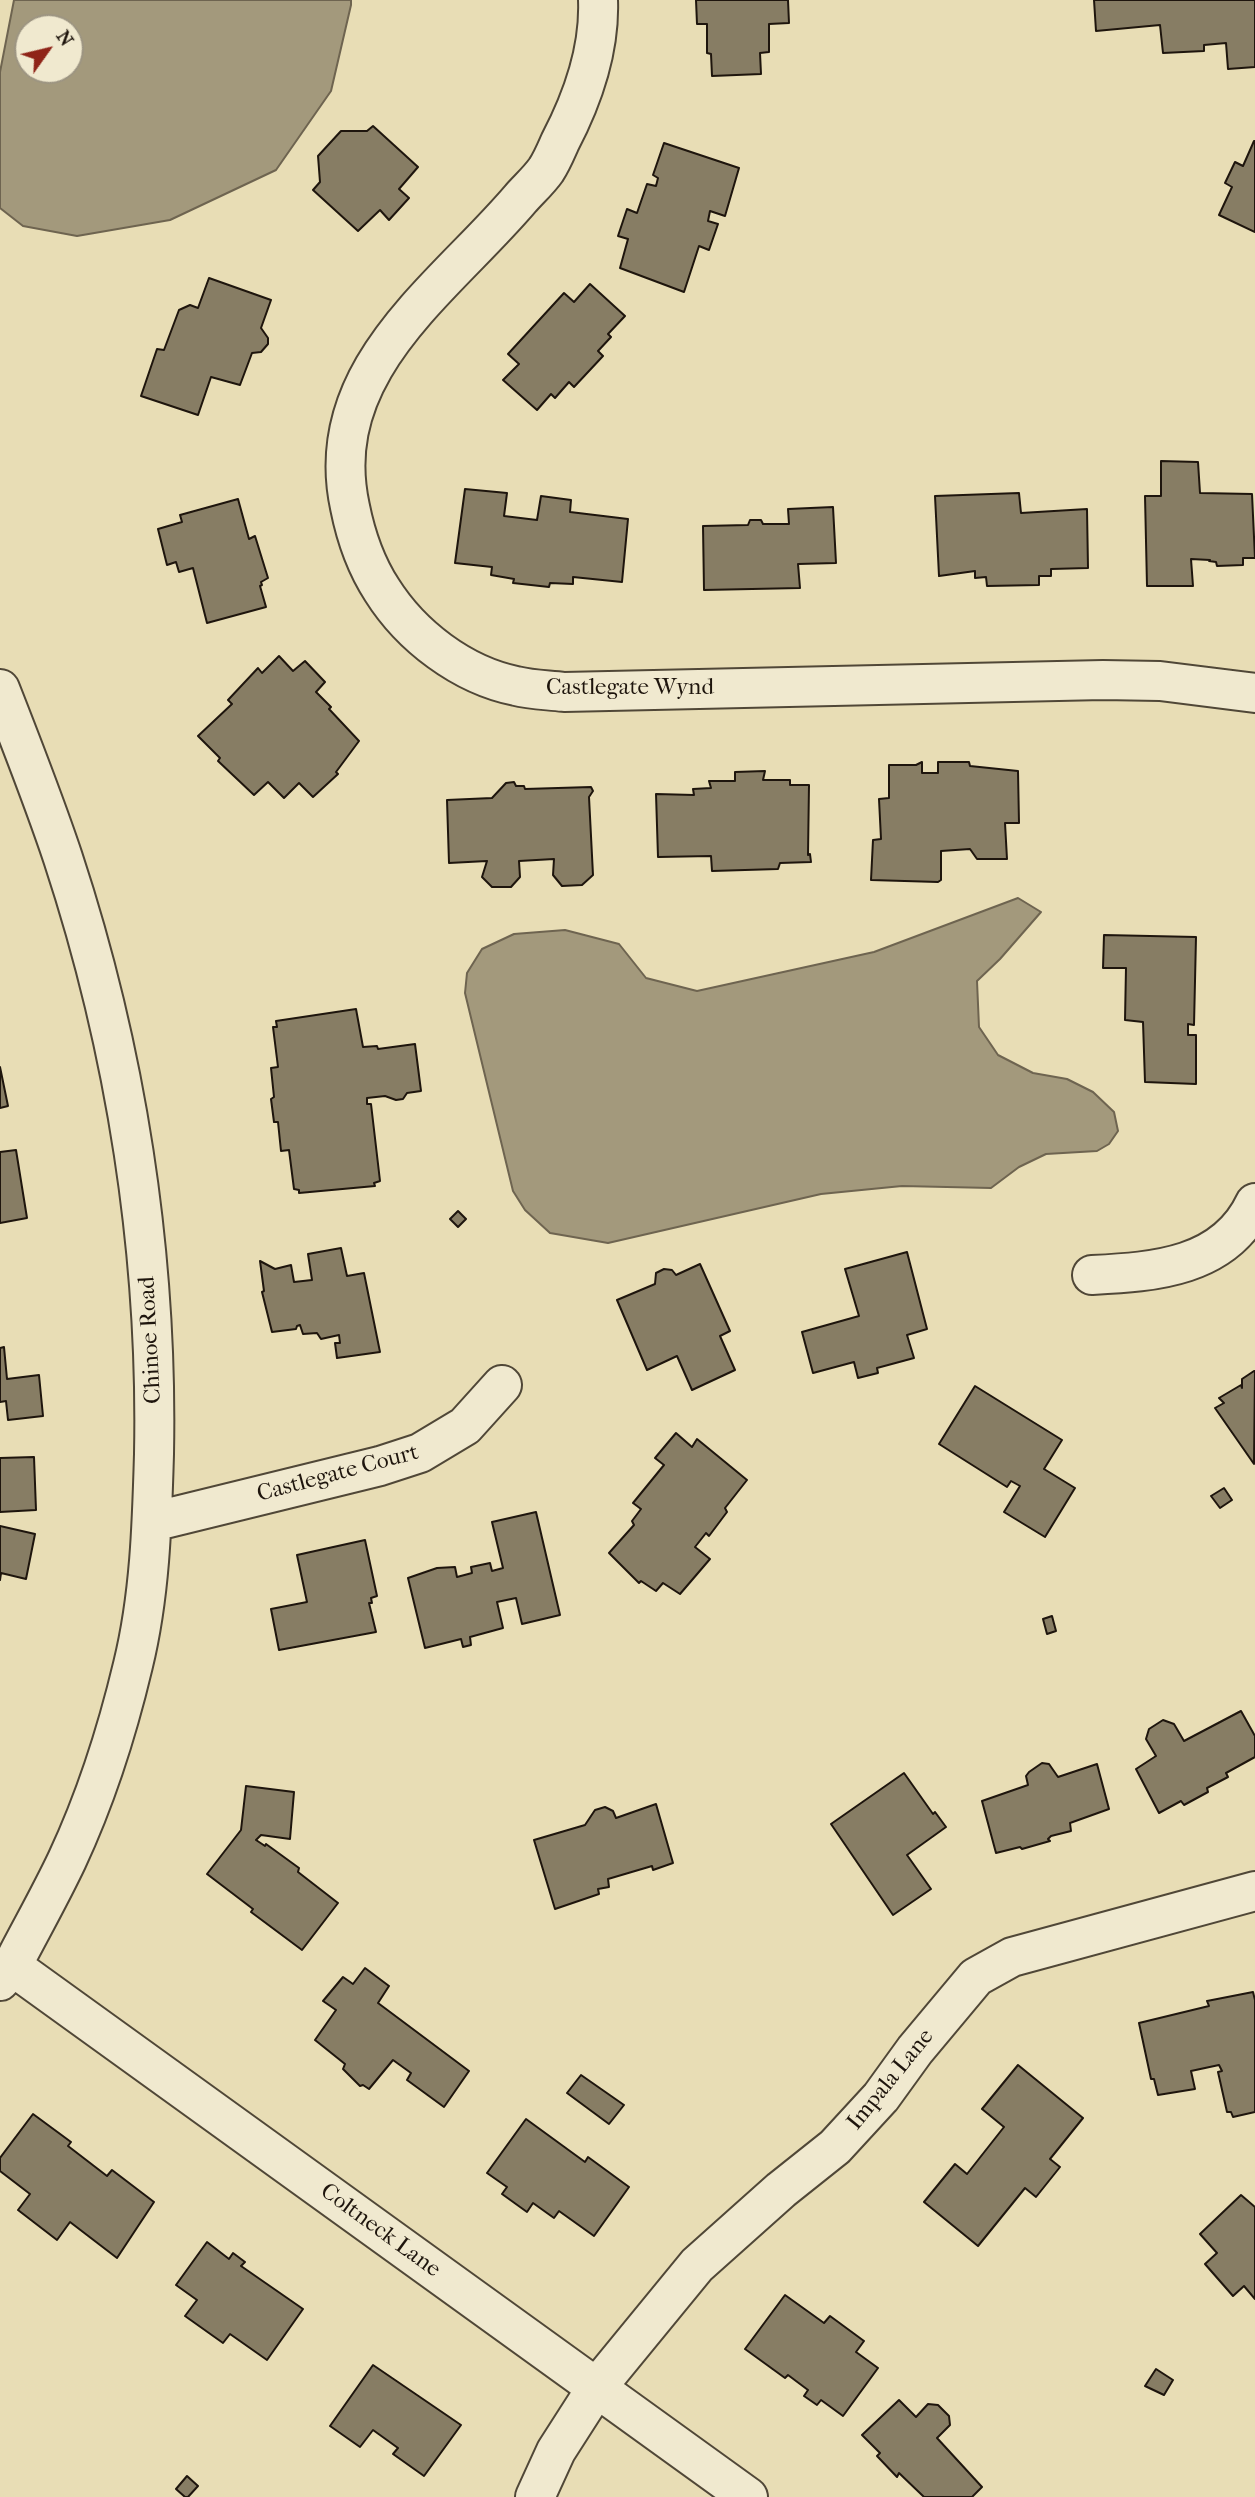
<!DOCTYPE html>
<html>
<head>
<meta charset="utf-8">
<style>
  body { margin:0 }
  #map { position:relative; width:1255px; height:2497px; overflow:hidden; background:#e8ddb5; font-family:"IM FELL French Canon",serif }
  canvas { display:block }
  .north { position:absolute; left:14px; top:14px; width:70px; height:70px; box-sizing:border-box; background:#f0e9cf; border:2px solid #9c9481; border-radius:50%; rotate:56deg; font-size:19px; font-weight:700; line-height:28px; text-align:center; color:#1e150d }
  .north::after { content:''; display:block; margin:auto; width:24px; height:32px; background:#8f2418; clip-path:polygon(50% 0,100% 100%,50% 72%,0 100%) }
</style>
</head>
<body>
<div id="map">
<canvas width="1255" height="2497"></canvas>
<div class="north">N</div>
</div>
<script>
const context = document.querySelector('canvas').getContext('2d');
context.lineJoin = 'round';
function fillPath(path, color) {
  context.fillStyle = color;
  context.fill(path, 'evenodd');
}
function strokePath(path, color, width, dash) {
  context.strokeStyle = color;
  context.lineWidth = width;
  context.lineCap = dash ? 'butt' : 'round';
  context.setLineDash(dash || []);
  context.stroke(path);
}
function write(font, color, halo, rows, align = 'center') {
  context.font = font + ' "IM FELL French Canon",serif';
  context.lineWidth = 7;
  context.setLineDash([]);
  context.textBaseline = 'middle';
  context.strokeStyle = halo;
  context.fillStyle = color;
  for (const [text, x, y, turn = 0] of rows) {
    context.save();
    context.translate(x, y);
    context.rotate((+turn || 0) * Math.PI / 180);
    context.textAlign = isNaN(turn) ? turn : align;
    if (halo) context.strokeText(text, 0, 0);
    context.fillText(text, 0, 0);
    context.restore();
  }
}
const water = new Path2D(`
  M14 0H351V5L331 91 276 170 170 220 77 236 23 226 0 208V72ZM70 28V70H28V28Z
  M1018 898 1041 912 1000 959 977 981 979 1027 998 1055 1033 1073 1067 1079 1093 1092 1114 1112 1118 1131 1109 1144 1097 1151 1046 1154 1019 1167 991 1188 902 1186 821 1194 608 1243 550 1233 525 1210 513 1191 465 993 467 973 482 949 514 934 565 930 619 944 646 978 697 991 874 952Z`);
const building = new Path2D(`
  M696 0H788L789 23 769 24V52L760 53 761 74 712 76 711 54 707 53V24H697Z
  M1094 0H1255V67L1228 69 1226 43 1204 45V51L1163 53 1160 25 1096 31Z
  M373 126 418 167 399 189 409 198 389 220 380 210 358 231 313 190 320 182 318 156 341 131H367Z
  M1254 141H1255V232L1219 215 1232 187 1225 183 1235 162 1243 166Z
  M664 143 739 168 725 216 710 211 708 221 718 224 709 250 699 246 684 292 620 268 628 239 618 236 627 209 637 213 647 184 656 186 658 178 653 175Z
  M209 278 271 300 261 328 268 338V344L261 352 252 353 240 385 211 377 198 415 141 396 157 349 164 350 179 310 190 305 198 308Z
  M590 284 625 316 608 334 611 337 598 351 603 356 574 387 569 382 555 398 551 394 537 410 503 380 519 364 508 354 564 293 574 302Z
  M1161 461 1198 462 1200 493 1252 494 1255 558H1243V565L1217 566 1216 562 1209 561 1210 560 1191 559 1193 586H1147L1145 496H1161Z
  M465 489 507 493 504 516 537 520 541 496 571 500 570 512 628 519 622 582 573 577V584L550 583 549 587 513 583 514 579 491 575 492 567 455 563Z
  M1019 493 1021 513 1087 509 1088 568 1051 569V576H1039V585L987 586 986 577 975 578V571L939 576 935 496Z
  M238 499 249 539 255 536 268 578 261 582 262 585 260 586 266 607 207 623 193 568 179 572 176 562 167 565 158 529 182 522 180 515Z
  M833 507 836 563 798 564 800 588 704 590 703 526 748 525 750 520H761L763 524H789L788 509Z
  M279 656 293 671 305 661 325 682 316 692 331 707 329 709 359 741 336 772 338 774 313 797 299 783 284 798 268 782 254 795 218 761 220 758 198 736 232 704 228 700 258 668 262 673Z
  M922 762V773H938V762H969L970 766 1018 771 1019 823H1005L1007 859H977L970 849 941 851V880L938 882 871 880 873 840 881 839 879 799 889 798V765H916Z
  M765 771 763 780H790V785H809L808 855 810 854 811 862 780 863 778 869 712 871 711 856 658 857 656 794 694 795 693 789 711 788 709 781H735V772Z
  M514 782 516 786H524L525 789 591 787 593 791 589 797 593 875 582 885 562 886 553 875 554 859 519 861 520 877 511 887H492L482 877 487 861 449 863 447 800 492 798 506 783Z
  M1104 935 1196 937 1194 1025 1188 1024V1035H1196V1084L1145 1082 1143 1022 1125 1020 1126 968H1103Z
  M356 1009 363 1047 377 1046 378 1049 415 1044 421 1091 407 1093 403 1099 396 1100 385 1096 367 1098V1104H371L380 1181 374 1183 375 1186 299 1193V1190L294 1189 289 1150 281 1151 278 1122H274L271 1099 274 1097 271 1068 278 1067 273 1027H277L276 1021Z
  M0 1067 8 1106 0 1108Z
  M16 1150 27 1218 0 1223V1152Z
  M458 1211 466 1219 458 1227 450 1219Z
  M341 1248 347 1276 364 1273 380 1352 337 1358 335 1343H340L339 1335 321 1339 317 1333 303 1334 300 1325 297 1326 296 1329 272 1332 262 1292 264 1291 260 1261 275 1269 291 1265 294 1282 312 1280 308 1254Z
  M907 1252 927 1329 907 1335 914 1358 877 1368 878 1373 858 1378 854 1362 813 1373 802 1332 859 1316 845 1269Z
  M700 1264 730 1331 720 1336 735 1370 692 1390 677 1356 647 1370 617 1300 655 1284 656 1273 664 1269 672 1270 676 1275Z
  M4 1347 7 1379 39 1375 43 1416 8 1420 6 1401 0 1402V1348Z
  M1254 1371H1255L1254 1464 1215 1408 1224 1403 1219 1398 1241 1385 1242 1388V1379Z
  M975 1386 1062 1440 1044 1469 1075 1488 1045 1537 1004 1512 1020 1486 1011 1481 1007 1487 939 1444Z
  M676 1433 692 1447 697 1439 747 1480 725 1508 727 1512 709 1536 706 1533 695 1547 710 1559 680 1594 663 1583 656 1591 641 1581 639 1583 609 1553 634 1525 632 1521 641 1509 633 1503 664 1465 655 1458Z
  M34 1457 36 1510 0 1512V1458Z
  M1224 1488 1232 1500 1220 1508 1211 1496Z
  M536 1512 560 1615 522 1624 516 1598 497 1602 503 1628 470 1637 471 1645 463 1647 461 1639 425 1648 408 1578 437 1568 455 1567 457 1577 472 1573 471 1567 490 1563 492 1571 503 1568 492 1522Z
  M0 1526 35 1534 26 1579 1 1573 0 1580Z
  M365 1540 377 1596 371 1598 372 1603H369L376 1632 279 1650 271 1609 307 1602 297 1555Z
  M1052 1616 1056 1631 1047 1634 1043 1619Z
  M1241 1711 1255 1736V1757L1226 1773 1228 1777 1207 1788 1208 1792 1184 1805 1181 1801 1159 1813 1136 1769 1156 1756 1146 1739 1149 1729 1163 1720 1174 1724 1184 1741Z
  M1042 1763 1049 1764 1058 1777 1097 1764 1109 1809 1070 1823 1071 1831 1051 1836 1048 1839 1050 1841 1022 1849 1020 1847 996 1853 982 1801 1028 1785 1026 1776 1029 1772Z
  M904 1773 933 1814 935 1812 946 1827 907 1855 931 1889 893 1915 831 1824Z
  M246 1786 294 1792 290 1839 261 1835 256 1840 265 1846 266 1844 299 1868 298 1872 338 1903 302 1950 251 1912 253 1909 207 1874 241 1830Z
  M656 1804 673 1863 653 1870 652 1866 608 1879 609 1887 598 1889 599 1894 555 1909 534 1840 585 1825 595 1810 605 1807 613 1811 616 1818Z
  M365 1968 389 1986 378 2003 469 2071 444 2107 407 2080 411 2073 393 2060 369 2089 363 2085 360 2086 343 2069 345 2064 315 2040 336 2010 323 2001 343 1977 353 1984Z
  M1253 1992 1255 2000V2112L1233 2117 1231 2112H1227L1218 2072 1222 2071 1219 2065 1191 2071 1195 2089 1158 2095 1154 2079H1151L1139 2023 1209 2006 1207 2001Z
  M1018 2065 1083 2118 1050 2159 1060 2167 1036 2197 1025 2188 978 2246 924 2202 955 2164 967 2174 1004 2127 982 2109Z
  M581 2075 624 2105 609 2124 567 2093Z
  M33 2114 71 2142 68 2146 107 2176 112 2170 154 2202 117 2258 70 2222 57 2240 18 2210 30 2194 0 2171V2158Z
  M526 2119 585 2162 588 2157 629 2187 594 2236 559 2211 554 2218 533 2203 527 2212 502 2194 507 2187 487 2173Z
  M1241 2195 1255 2207V2299L1244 2286 1233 2296 1205 2264 1217 2253 1200 2234Z
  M207 2242 229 2259 233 2253 245 2262 241 2266 303 2309 267 2360 230 2334 223 2343 185 2316 197 2300 176 2285Z
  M785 2295 824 2323 830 2316 864 2341 856 2352 878 2368 843 2416 821 2400 817 2405 804 2396 808 2390 788 2375 785 2378 745 2349Z
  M373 2365 461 2425 424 2476 393 2454 398 2448 373 2430 360 2447 330 2426Z
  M1156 2369 1173 2380 1164 2395 1145 2386Z
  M899 2400 916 2417 928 2404 938 2405 949 2416 950 2425 937 2438 982 2487 972 2497H924L899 2473 897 2477 877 2456 880 2453 862 2435Z
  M187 2476 198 2486 188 2497H185L176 2489Z`);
const minor = new Path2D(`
  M598 0C600 50 583 98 560 142 556 151 552 161 546 170 539 180 529 189 521 198 444 289 320 370 350 507 356 537 365 564 382 590 411 636 462 675 516 686 532 690 548 690 564 692L1103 680 1160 681 1255 693
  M0 689C22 745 44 801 63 858 126 1049 158 1253 154 1454 152 1524 150 1596 133 1665 117 1732 96 1798 67 1860 50 1896 30 1931 12 1966L0 1981
  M1092 1275C1155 1272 1225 1267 1255 1203
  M152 1522 380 1466 420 1453 465 1426 502 1385
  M12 1966 748 2497
  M535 2497 556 2451 597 2387 697 2265 781 2190 835 2147 881 2097 915 2050 976 1977 1012 1957 1255 1891`);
const streetNames = [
  ["Castlegate Wynd",630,688],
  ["Chinoe Road",151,1340,-93],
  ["Castlegate Court",338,1474,-15],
  ["Impala Lane",891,2080,-51],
  ["Coltneck Lane",380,2231,36]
];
fillPath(water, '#a3997c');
strokePath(water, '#6e6450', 2);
fillPath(building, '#877d64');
strokePath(building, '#1e150d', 2);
strokePath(minor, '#504737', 42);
strokePath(minor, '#f0e9cf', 38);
write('23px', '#1e150d', '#f0e9cf', streetNames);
</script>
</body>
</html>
